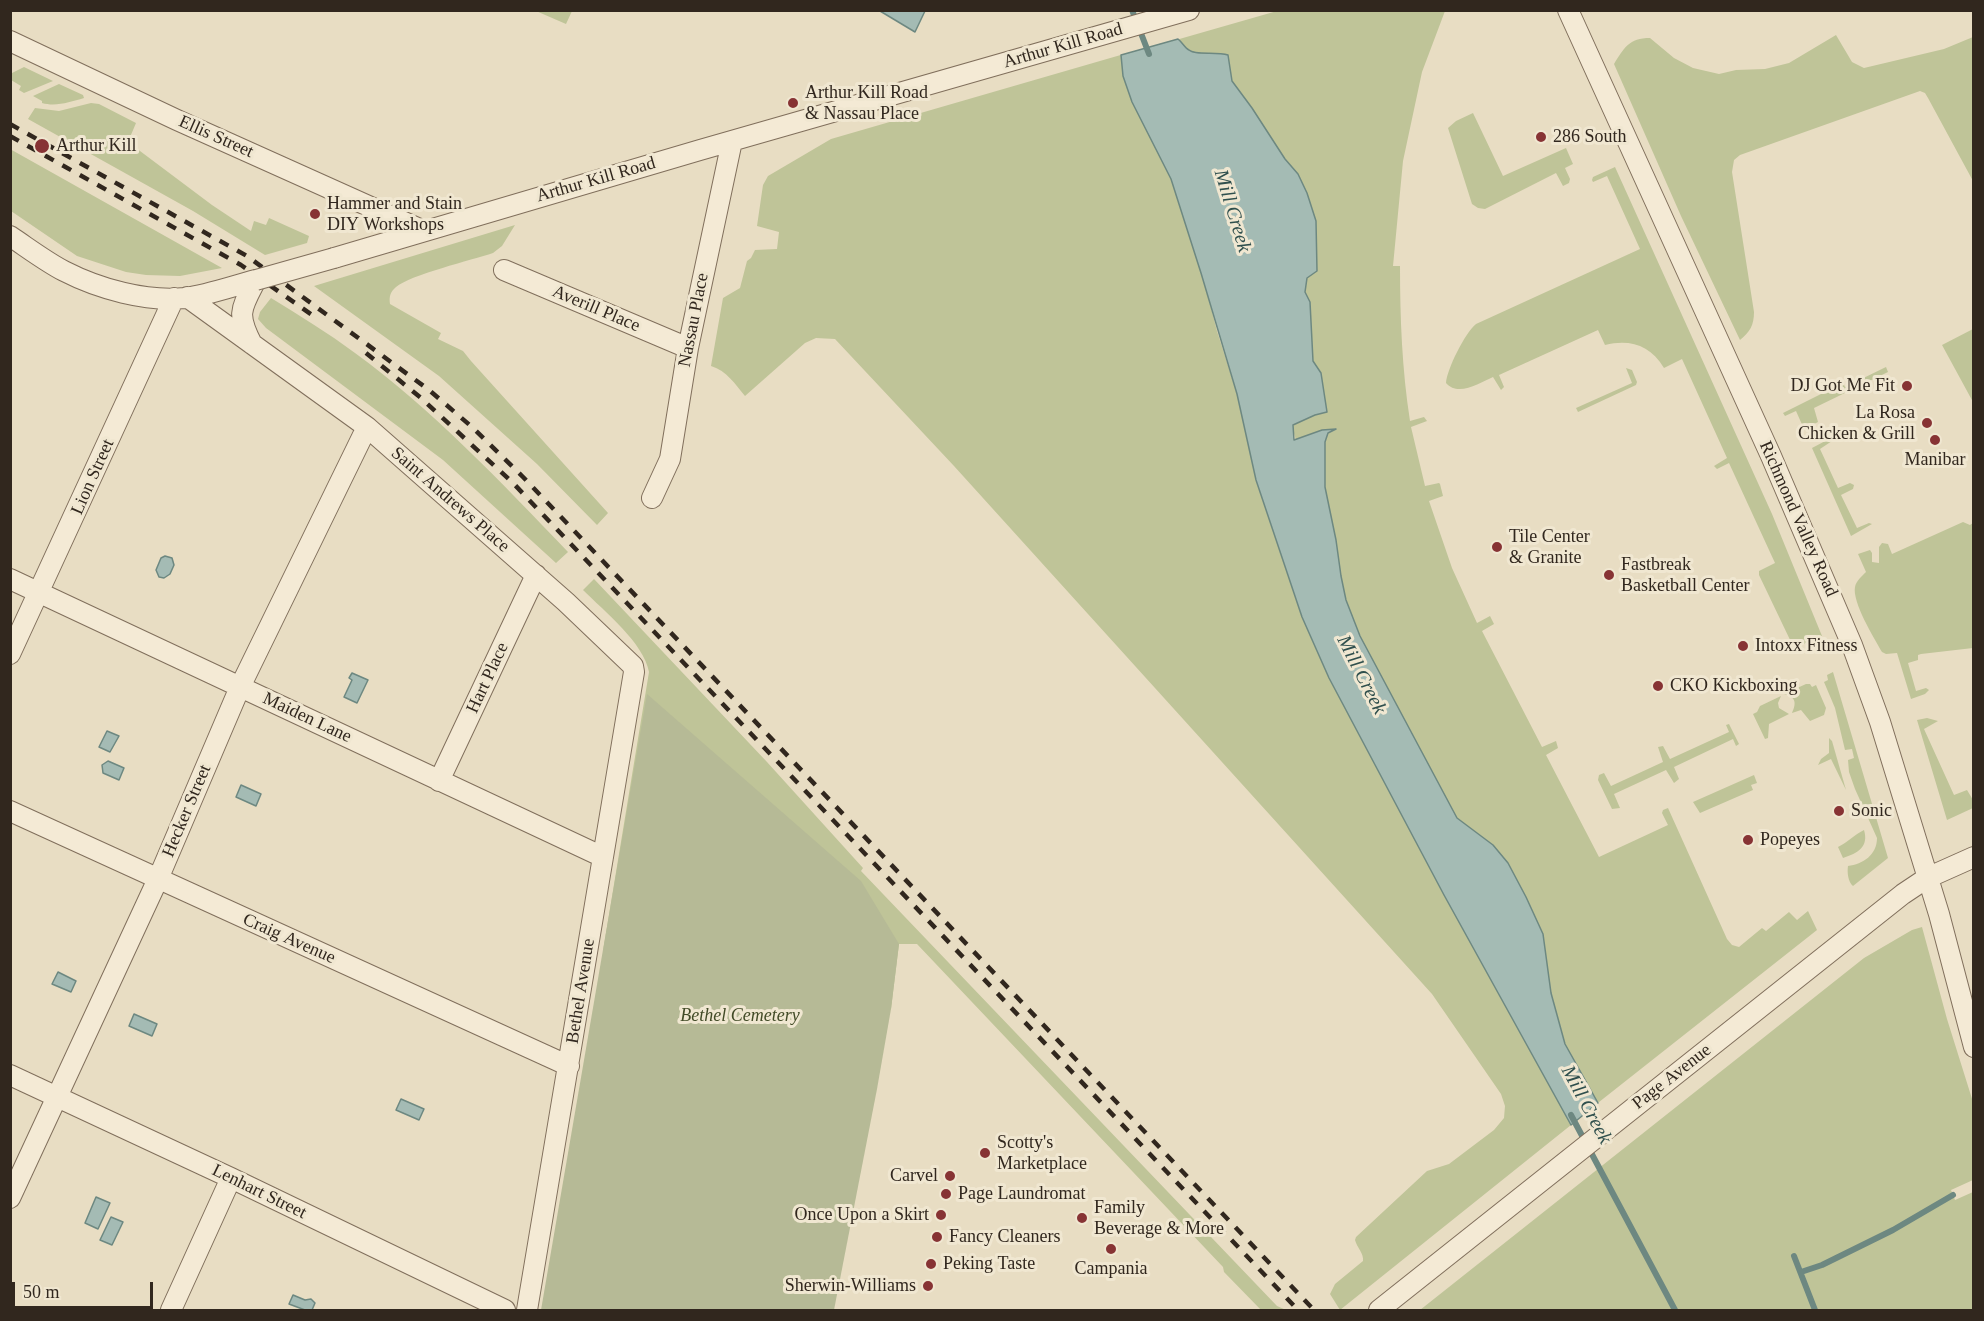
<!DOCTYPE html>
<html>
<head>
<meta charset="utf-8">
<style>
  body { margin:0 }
  #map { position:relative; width:1984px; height:1321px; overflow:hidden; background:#e8ddc3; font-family:Georgia,serif }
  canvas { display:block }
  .frame { position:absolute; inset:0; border:12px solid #31271e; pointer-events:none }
  .scale { position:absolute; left:12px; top:1282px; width:141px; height:27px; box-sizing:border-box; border:3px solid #31271e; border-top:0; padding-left:8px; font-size:18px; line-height:21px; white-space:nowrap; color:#31271e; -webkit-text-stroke:4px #f0e7d1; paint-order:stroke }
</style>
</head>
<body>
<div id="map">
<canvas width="1984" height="1321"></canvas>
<div class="frame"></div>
<div class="scale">50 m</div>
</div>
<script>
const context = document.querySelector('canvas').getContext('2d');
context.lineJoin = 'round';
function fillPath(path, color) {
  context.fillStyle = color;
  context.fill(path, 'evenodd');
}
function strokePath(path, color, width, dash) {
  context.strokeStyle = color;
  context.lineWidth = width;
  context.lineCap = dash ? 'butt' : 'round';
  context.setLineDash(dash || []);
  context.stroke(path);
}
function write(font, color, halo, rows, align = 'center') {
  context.font = font + ' Georgia,serif';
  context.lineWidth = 6;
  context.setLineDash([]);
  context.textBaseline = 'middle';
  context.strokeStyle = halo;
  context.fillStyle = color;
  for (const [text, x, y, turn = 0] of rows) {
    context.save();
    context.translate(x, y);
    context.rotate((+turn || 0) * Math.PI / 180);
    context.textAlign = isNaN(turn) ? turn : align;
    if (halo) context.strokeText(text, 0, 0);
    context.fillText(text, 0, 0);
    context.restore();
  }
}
const green = new Path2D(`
  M536 11H572L566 24Z
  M1277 11H1445L1422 72 1403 161 1393 266H1400C1400 318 1402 369 1410 421L1424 417 1427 421 1411 427 1425 486 1439 483 1440 484 1443 496 1429 501 1452 568 1477 623 1490 616 1494 624 1482 631 1542 747 1556 741 1558 748 1546 755 1599 857 1668 825 1662 813 1663 810 1668 808 1727 939 1732 945 1739 947 1762 928 1766 931 1789 912 1797 920 1808 911 1817 930 1594 1106 1361 662 1293 430 1162 44Z
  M1836 35 1852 62 1864 68 1944 49 1973 37V181L1928 98 1925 93 1920 91 1740 155 1734 160 1732 172 1754 312C1754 325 1750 332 1740 340L1681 216 1614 64C1624 48 1629 38 1650 38L1674 58 1693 68 1719 74 1736 70 1765 69 1789 63Z
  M1131 52 1172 158 1217 331 1237 394 1256 480 1302 617 1329 678 1444 895 1571 1125 1340 1310 1330 1294 1335 1284 1363 1261C1364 1253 1357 1248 1355 1240L1356 1237 1427 1171 1449 1164 1494 1130 1504 1118 1505 1106 1501 1094 1432 994 954 466 835 339 816 338 805 343 745 396C735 384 727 371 711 366L723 298 740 288 747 261 751 258 755 250 777 249 779 232 757 226 763 185 768 176 831 139Z
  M24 67 53 81 24 93 19 90 21 86 11 80 10 74Z
  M59 84 83 95 84 98C70 102 56 107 42 103V101L33 96Z
  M91 103 99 104 136 123 128 142 212 205 251 231 254 221 266 225 269 218 309 236 307 243 265 255 193 211 28 119 35 108 59 111Z
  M1473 113 1503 176 1566 148 1573 164 1565 168 1570 179 1569 183 1563 186 1556 173 1485 209 1478 208 1472 204 1448 128 1456 121Z
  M10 149 222 268 180 276 146 275 126 272 77 256 11 211Z
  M1615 167 1772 514 1822 636 1801 645 1795 643 1792 644 1759 575V571L1775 563 1729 463 1717 469 1714 466 1727 458 1682 359 1664 368C1650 345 1630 339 1605 345L1598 330 1499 375 1504 387 1501 390 1493 377C1480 383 1458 397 1446 383 1447 369 1465 333 1476 324L1640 249 1607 176 1593 182 1592 180 1593 177Z
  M515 225 502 246 493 253C472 260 410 275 396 287 390 292 389 297 390 304L441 333 438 339 463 351 471 361 608 513 597 525 537 464 439 376 314 286Z
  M271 298C299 315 328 333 355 353 433 410 501 482 568 552L556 563 443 460 266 328 258 319 260 312Z
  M1973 329V402L1942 345Z
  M1886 367 1888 372 1814 408 1818 422 1804 429 1796 411 1785 416 1783 413 1843 383 1845 387Z
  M1626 368 1632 370 1637 382 1636 385 1578 412 1576 408 1632 383Z
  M1829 439 1832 441 1820 449 1838 488 1850 483 1854 485 1853 489 1841 495 1857 528 1869 523 1872 524 1851 536 1812 448Z
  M1963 522 1970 525 1973 523V648L1921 654 1918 655V660L1908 663 1916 691 1926 688 1929 690 1925 694 1911 699 1897 653 1886 654 1882 652C1874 638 1852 602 1855 587 1856 581 1862 576 1866 572L1858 554 1870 550 1872 553V562L1879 563V547L1882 543 1888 544 1892 554Z
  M594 579 767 762 863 868 861 871 1277 1306 1286 1310H1261L1224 1272 1223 1267 917 944H899L891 1009 603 951 649 672C644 643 604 611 583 590Z
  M1833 672 1888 858 1853 886C1848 882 1847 872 1848 866 1863 864 1877 855 1877 838L1855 789 1849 772 1848 760 1854 758 1852 749 1845 750 1835 708 1824 682 1828 680 1827 675Z
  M1806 684H1810L1812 687 1816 685 1826 708 1824 715 1810 721 1801 710 1792 713C1796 704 1797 697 1784 694Z
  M1781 696 1778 703 1779 708 1789 714 1769 724 1768 738 1765 739 1753 714 1757 712 1760 706Z
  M1927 718 1938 721 1924 729 1954 795 1967 790 1973 800V808L1947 820 1917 720Z
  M1729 724 1739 744 1736 746 1733 739 1674 767 1679 779 1674 783 1666 770 1614 794 1620 808 1612 809 1598 780 1599 775 1604 773 1611 786 1663 762 1658 747 1663 746 1670 759 1729 732 1726 725Z
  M1829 738 1832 741 1846 790 1831 759 1818 765 1821 759 1829 753Z
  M1754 775 1757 783 1751 785 1753 790 1700 813 1693 802Z
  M1864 830C1869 847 1858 853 1843 858L1838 847C1848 842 1854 835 1864 830Z
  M1922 927 1947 1019 1973 1102V1180L1951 1190 1955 1200 1973 1192V1310H1420L1864 958 1912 930Z`);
const cemetery = new Path2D(`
  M647 694 861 881 899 944 891 1009 877 1089 834 1310H541Z`);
const water = new Path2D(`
  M880 11H925L915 32Z
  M1178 39C1182 42 1185 48 1189 50 1196 56 1216 51 1228 55L1232 81 1252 108 1285 159 1298 174 1307 193 1316 221 1317 271 1307 278 1305 292 1310 302 1313 361 1321 373 1327 412 1315 415 1293 425 1294 440 1322 430 1336 429 1328 433 1325 442V487L1336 540 1341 576 1346 600 1360 636 1457 818 1493 845 1508 863 1526 897 1543 934 1551 993 1565 1044 1598 1103 1571 1125 1444 895 1329 678 1302 617 1256 480 1237 394 1201 273 1171 179 1132 102 1123 76 1121 55Z
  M165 556 172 558 174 565 170 574 164 578 159 577 156 570 161 558Z
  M352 673 368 680 357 703 344 697 352 680 349 678Z
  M107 731 119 736 110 752 99 747Z
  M108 761 124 768 119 780 103 773 102 765Z
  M241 785 261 794 256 806 236 797Z
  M58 972 76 981 71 992 52 984Z
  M134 1014 157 1024 152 1036 129 1026Z
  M401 1099 424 1109 419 1120 396 1110Z
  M96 1197 110 1203 98 1229 85 1223Z
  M111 1217 123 1222 112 1245 100 1240Z
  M293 1295 305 1300 311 1299 315 1303 312 1310H305L289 1304Z`);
const stream = new Path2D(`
  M1132 10 1149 54
  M1571 1115 1675 1310
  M1794 1256 1815 1310
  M1801 1272 1822 1265 1893 1230 1953 1195`);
const minor = new Path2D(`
  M1568 10 1771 456 1852 645 1880 722 1939 914 1974 1047
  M10 41 177 120 422 230
  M10 236C28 248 45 261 64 271 99 289 146 302 185 298 208 295 233 286 256 280
  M334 258 700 150 1189 10
  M504 270 688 348
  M187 297 367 427 566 602 633 666 634 672 527 1310
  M252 344C236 313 241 309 256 280
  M652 498 670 459 688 348 732 141
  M10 579 603 857
  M10 654 174 298
  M439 781 536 575
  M10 811 569 1066
  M10 1075 231 1178 505 1310
  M10 1198 158 879 240 687 367 427
  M171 1310 231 1178
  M1379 1310 1903 894 1927 878 1974 857`);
const rail = new Path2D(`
  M10 124 247 256 429 390 472 427 523 477 1314 1310
  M10 136 241 265 312 315
  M366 353 421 398 513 483 1298 1310`);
const minorBridge = new Path2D(`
  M256 280 334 258`);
const markers = [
  [793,103,6,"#873334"],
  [1541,137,6,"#873334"],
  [42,146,8,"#873334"],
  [315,214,6,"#873334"],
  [1907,386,6,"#873334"],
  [1927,423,6,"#873334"],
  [1935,440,6,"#873334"],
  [1497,547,6,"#873334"],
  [1609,575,6,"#873334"],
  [1743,646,6,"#873334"],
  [1658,686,6,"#873334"],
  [1839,811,6,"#873334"],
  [1748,840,6,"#873334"],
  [985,1153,6,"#873334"],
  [950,1176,6,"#873334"],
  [946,1194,6,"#873334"],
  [941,1215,6,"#873334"],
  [1082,1218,6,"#873334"],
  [937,1237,6,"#873334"],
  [1111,1249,6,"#873334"],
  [931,1264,6,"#873334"],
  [928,1286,6,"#873334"]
];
const streetNames = [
  ["Arthur Kill Road",1063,46,-16],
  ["Ellis Street",216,137,24],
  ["Arthur Kill Road",596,180,-16],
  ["Averill Place",596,309,23],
  ["Nassau Place",694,320,-79],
  ["Lion Street",93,477,-66],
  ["Saint Andrews Place",450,500,41],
  ["Richmond Valley Road",1798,519,66],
  ["Hart Place",488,678,-65],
  ["Maiden Lane",307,718,25],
  ["Hecker Street",187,811,-67],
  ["Craig Avenue",289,939,24],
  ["Bethel Avenue",581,991,-81],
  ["Page Avenue",1672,1077,-38],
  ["Lenhart Street",259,1192,26]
];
const poiNames = [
  ["Arthur Kill Road",805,93],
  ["& Nassau Place",805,114],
  ["286 South",1553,137],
  ["Arthur Kill",56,146],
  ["Hammer and Stain",327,204],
  ["DIY Workshops",327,225],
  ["DJ Got Me Fit",1895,386,"right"],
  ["La Rosa",1915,413,"right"],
  ["Chicken & Grill",1915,434,"right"],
  ["Manibar",1935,460,"center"],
  ["Tile Center",1509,537],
  ["& Granite",1509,558],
  ["Fastbreak",1621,565],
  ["Basketball Center",1621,586],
  ["Intoxx Fitness",1755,646],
  ["CKO Kickboxing",1670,686],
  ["Sonic",1851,811],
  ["Popeyes",1760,840],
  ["Scotty's",997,1143],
  ["Marketplace",997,1164],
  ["Carvel",938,1176,"right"],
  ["Page Laundromat",958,1194],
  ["Family",1094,1208],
  ["Beverage & More",1094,1229],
  ["Once Upon a Skirt",929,1215,"right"],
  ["Fancy Cleaners",949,1237],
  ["Peking Taste",943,1264],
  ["Campania",1111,1269,"center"],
  ["Sherwin-Williams",916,1286,"right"]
];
const parkNames = [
  ["Bethel Cemetery",740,1016]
];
const waterNames = [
  ["Mill Creek",1232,211,73],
  ["Mill Creek",1361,675,63],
  ["Mill Creek",1586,1105,62]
];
fillPath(green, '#bfc498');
fillPath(cemetery, '#b6ba96');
fillPath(water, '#a4bbb4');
strokePath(water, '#6d8881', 1.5);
strokePath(stream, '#6d8881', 6);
strokePath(minor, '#806f5c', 22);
strokePath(minor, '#f4ead5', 20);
strokePath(rail, '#31271e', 4.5, [10, 10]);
strokePath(minorBridge, '#806f5c', 22, []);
strokePath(minorBridge, '#f4ead5', 20);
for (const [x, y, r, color] of markers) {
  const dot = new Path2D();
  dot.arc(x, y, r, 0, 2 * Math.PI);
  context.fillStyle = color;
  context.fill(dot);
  strokePath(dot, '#f0e7d1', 2);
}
write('18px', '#31271e', '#f0e7d1', streetNames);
write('18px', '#31271e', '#f0e7d1', poiNames, 'left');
write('italic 18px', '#424b27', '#f0e7d1', parkNames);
write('italic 20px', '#2f4f4d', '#f0e7d1', waterNames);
</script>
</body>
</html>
